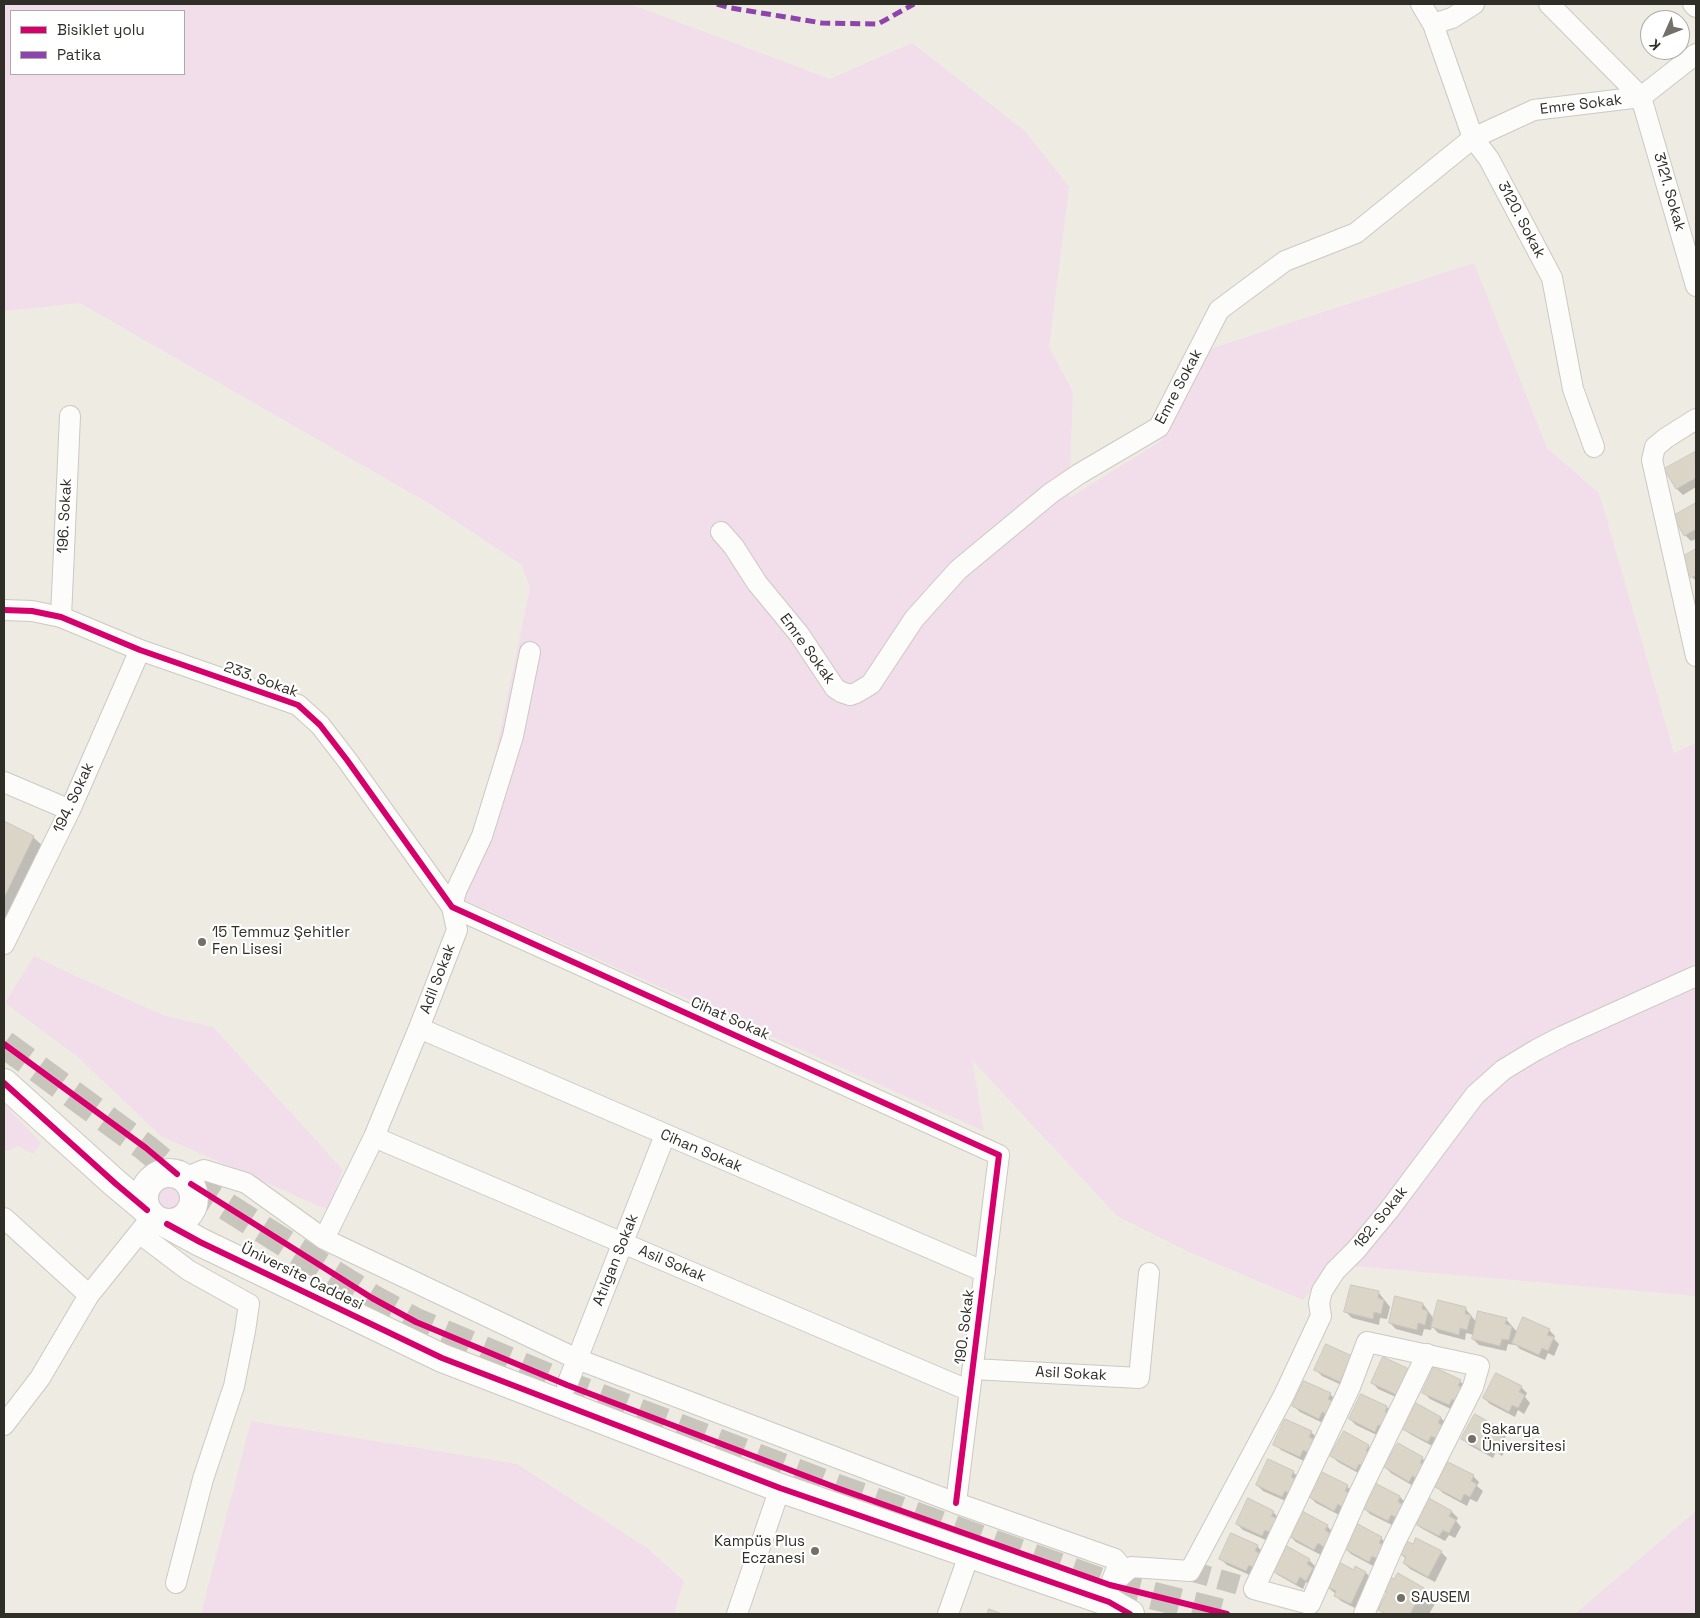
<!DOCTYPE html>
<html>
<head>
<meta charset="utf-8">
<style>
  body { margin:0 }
  #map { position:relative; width:1700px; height:1618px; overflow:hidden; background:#eeebe2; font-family:"Space Grotesk",sans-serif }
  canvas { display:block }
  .frame { position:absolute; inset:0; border:5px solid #2f2e27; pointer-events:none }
  .legend { position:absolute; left:10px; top:10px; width:175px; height:65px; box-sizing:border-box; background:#fff; border:1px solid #acaba9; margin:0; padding:6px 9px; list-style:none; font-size:15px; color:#2f2e27 }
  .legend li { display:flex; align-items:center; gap:10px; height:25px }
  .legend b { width:25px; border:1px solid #acaba9 }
  .north { position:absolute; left:1640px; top:10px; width:50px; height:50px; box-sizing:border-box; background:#fff; border:1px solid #acaba9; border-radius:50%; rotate:226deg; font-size:14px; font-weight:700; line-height:20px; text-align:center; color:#2f2e27 }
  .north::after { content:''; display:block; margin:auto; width:18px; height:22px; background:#727068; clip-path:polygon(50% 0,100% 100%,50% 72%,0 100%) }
</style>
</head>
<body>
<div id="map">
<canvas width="1700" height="1618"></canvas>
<div class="frame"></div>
<ul class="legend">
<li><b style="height:6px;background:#d6006c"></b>Bisiklet yolu</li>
<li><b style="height:6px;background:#8e44ad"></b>Patika</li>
</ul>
<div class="north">K</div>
</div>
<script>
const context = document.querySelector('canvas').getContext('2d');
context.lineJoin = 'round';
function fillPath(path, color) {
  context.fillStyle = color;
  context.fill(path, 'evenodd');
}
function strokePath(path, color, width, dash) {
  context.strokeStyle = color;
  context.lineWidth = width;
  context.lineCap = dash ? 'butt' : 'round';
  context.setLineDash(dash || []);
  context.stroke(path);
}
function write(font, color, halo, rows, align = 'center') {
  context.font = font + ' "Space Grotesk",sans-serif';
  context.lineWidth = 4.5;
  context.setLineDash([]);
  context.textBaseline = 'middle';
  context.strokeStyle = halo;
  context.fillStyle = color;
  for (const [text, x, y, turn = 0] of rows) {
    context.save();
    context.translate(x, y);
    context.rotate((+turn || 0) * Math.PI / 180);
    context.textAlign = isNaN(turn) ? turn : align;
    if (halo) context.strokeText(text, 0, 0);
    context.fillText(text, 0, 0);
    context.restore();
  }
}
const green = new Path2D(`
  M4 4H630L830 79 912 43 1025 131 1069 187 1049 347 1073 392 1069 498 1161 441 1210 349 1474 263 1547 448 1599 493 1674 753 1696 743V962L1689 966 1696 970V1296L1343 1265 1338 1256 1303 1300 1189 1252 1117 1216 972 1060 984 1131 465 900 530 588 522 565 430 504 80 303 4 311ZM11 11H184V74H11Z
  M34 956 71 974 165 1016 213 1027 343 1170 328 1210 161 1136 78 1057 5 1003Z
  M4 1104 41 1143 33 1154 18 1146 4 1152Z
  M157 1196a14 14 0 1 1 28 0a14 14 0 1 1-28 0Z
  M251 1421 517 1464 647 1548 684 1581 674 1614H201Z
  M1696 1511V1614H1575Z`);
const shadow = new Path2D(`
  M1695 454 1696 487 1683 495 1677 489 1666 470Z
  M1696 505V539L1691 541 1685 535 1675 516Z
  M1696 550V581L1692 577 1682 558Z
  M4 822 33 837 46 849 10 925 4 922Z
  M1379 1293 1390 1307 1387 1319 1380 1318 1379 1325 1352 1318 1346 1312Z
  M1423 1304 1434 1319 1465 1308 1477 1323 1506 1319 1518 1333 1549 1330 1555 1336 1554 1339 1559 1344 1554 1356 1548 1353 1545 1360 1520 1349 1515 1344V1345L1508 1344 1506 1351 1479 1345 1473 1339 1474 1335 1466 1333 1465 1340 1438 1333 1432 1326 1431 1330 1424 1329 1422 1336 1396 1329 1390 1323Z
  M1327 1345 1350 1381 1346 1387 1322 1376 1316 1370Z
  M1414 1376 1403 1400 1378 1389 1372 1382Z
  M1460 1381 1466 1387 1455 1411 1430 1399 1424 1393Z
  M1521 1387 1527 1393 1525 1397 1530 1403 1524 1414 1518 1410 1515 1417 1490 1404 1484 1398Z
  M1330 1394 1336 1400 1325 1424 1300 1412 1294 1406Z
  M1416 1405 1441 1418 1447 1424 1434 1447 1410 1434 1404 1428Z
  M1387 1407 1393 1413 1381 1437 1356 1425 1350 1419Z
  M1500 1430 1506 1436 1504 1440 1509 1445 1502 1456 1496 1452 1493 1458 1469 1445 1463 1439Z
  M1311 1432 1317 1438 1306 1462 1281 1450 1275 1444Z
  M1368 1446 1374 1452 1362 1475 1338 1462 1332 1456Z
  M1422 1458 1428 1464 1415 1487 1391 1473 1385 1467Z
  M1268 1461 1293 1472 1299 1478 1288 1502 1263 1491 1257 1485Z
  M1473 1476 1479 1482 1477 1486 1483 1491 1477 1502 1470 1499 1467 1506 1443 1493 1437 1487Z
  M1347 1486 1353 1493 1341 1516 1316 1503 1310 1497Z
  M1400 1497 1406 1503 1394 1526 1370 1514 1364 1508Z
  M1273 1512 1279 1518 1268 1541 1243 1530 1237 1524Z
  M1452 1512 1458 1518 1456 1521 1461 1527 1455 1538 1449 1535 1445 1541 1421 1528 1415 1522Z
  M1327 1526 1333 1532 1321 1555 1296 1542 1290 1536Z
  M1381 1538 1387 1544 1375 1567 1351 1554 1345 1548Z
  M1257 1546 1263 1552 1252 1576 1227 1565 1221 1559Z
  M1441 1552 1447 1558 1435 1582 1410 1569 1404 1563 1406 1559 1401 1554Z
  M1309 1560 1315 1566 1313 1570 1318 1575 1312 1586 1306 1582 1303 1589 1278 1575 1272 1569Z
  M1356 1568 1366 1573 1372 1579 1357 1609 1341 1601 1335 1595 1336 1594 1326 1586 1354 1571Z
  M1382 1589H1423L1436 1602 1429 1614H1384L1380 1610 1388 1594Z`);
const building = new Path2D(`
  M1695 452 1696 478 1676 489 1664 469Z
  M1696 503V529L1684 536 1673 516Z
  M1696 549V575L1691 578 1680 558Z
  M4 821 34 836 4 898Z
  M1351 1285 1379 1291 1378 1298 1384 1300 1381 1314 1374 1312 1373 1319 1344 1312Z
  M1395 1296 1423 1303 1422 1309 1428 1311 1425 1325 1418 1323 1417 1330 1389 1323Z
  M1438 1300 1466 1307 1465 1314 1471 1315 1467 1330 1460 1328 1459 1335 1431 1327Z
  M1478 1311 1507 1318 1505 1324 1512 1326 1509 1340 1502 1339 1500 1346 1472 1339Z
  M1523 1317 1550 1329 1547 1335 1554 1337 1548 1351 1542 1348 1539 1355 1512 1343Z
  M1326 1344 1352 1356 1350 1378 1343 1375 1340 1382 1314 1370Z
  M1383 1357 1409 1369 1397 1395 1371 1383Z
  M1434 1367 1461 1380 1458 1386 1464 1388 1458 1402 1452 1399 1449 1405 1422 1393Z
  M1496 1373 1522 1386 1519 1392 1525 1395 1518 1408 1512 1405 1509 1412 1483 1398Z
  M1304 1381 1331 1393 1328 1399 1334 1402 1328 1415 1322 1412 1319 1419 1292 1406Z
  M1361 1394 1387 1406 1385 1412 1391 1415 1385 1428 1378 1425 1375 1432 1349 1419Z
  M1416 1403 1441 1417 1438 1423 1444 1426 1437 1439 1431 1436 1428 1442 1402 1429Z
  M1475 1414 1501 1429 1497 1434 1503 1438 1496 1450 1490 1447 1487 1453 1461 1439Z
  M1285 1419 1312 1431 1309 1437 1315 1440 1309 1453 1303 1450 1300 1457 1273 1445Z
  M1344 1431 1369 1445 1366 1451 1372 1454 1365 1467 1359 1464 1356 1470 1330 1456Z
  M1398 1443 1423 1457 1420 1463 1426 1466 1418 1479 1412 1476 1409 1482 1384 1467Z
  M1268 1459 1294 1471 1291 1477 1297 1480 1291 1494 1285 1491 1282 1497 1256 1485Z
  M1448 1462 1474 1475 1471 1481 1477 1484 1470 1497 1464 1494 1461 1501 1435 1487Z
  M1322 1472 1348 1485 1345 1491 1351 1495 1344 1508 1338 1504 1334 1511 1309 1497Z
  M1375 1483 1400 1496 1398 1502 1404 1505 1397 1518 1391 1515 1388 1521 1362 1508Z
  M1427 1497 1452 1511 1449 1516 1456 1520 1449 1533 1443 1530 1439 1536 1413 1523Z
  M1248 1498 1274 1511 1271 1516 1277 1519 1271 1533 1265 1530 1262 1536 1236 1524Z
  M1302 1511 1328 1525 1325 1530 1331 1534 1324 1547 1318 1543 1314 1550 1289 1536Z
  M1356 1523 1382 1537 1379 1543 1385 1546 1378 1559 1372 1556 1369 1562 1343 1548Z
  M1231 1533 1258 1545 1255 1551 1261 1554 1255 1568 1249 1565 1246 1571 1219 1559Z
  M1416 1538 1442 1551 1428 1577 1403 1563 1406 1557 1400 1554 1406 1541 1413 1544Z
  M1285 1545 1310 1559 1307 1564 1313 1568 1306 1581 1300 1577 1296 1584 1271 1570Z
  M1337 1561 1354 1570 1355 1566 1366 1572 1351 1604 1334 1596 1336 1591 1325 1586Z
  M1398 1573 1424 1588 1410 1614H1386L1378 1610 1387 1592 1381 1589 1388 1576 1394 1579Z
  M989 1609 1002 1614H987Z`);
const streetTunnel = new Path2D(`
  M1190 1571 1254 1589`);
const secondaryTunnel = new Path2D(`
  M4 1044 146 1148 177 1174
  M191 1184 372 1298 416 1322 567 1385 837 1488 1110 1585 1227 1614`);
const street = new Path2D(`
  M1421 4 1433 24 1473 138 1489 159 1552 278 1573 389 1594 447
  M1549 4 1641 97 1696 286
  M1693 4 1696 7
  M1433 24 1452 18 1474 4
  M1696 419 1666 438 1655 447 1652 460 1696 656
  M721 532 734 547 757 583 799 634 835 688 841 692 850 695 856 693 871 684 914 619 958 570 1051 493 1079 474 1159 427 1219 310 1285 261 1356 233 1473 138 1534 110 1641 97 1696 54
  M4 610 32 611 61 617 140 650 298 705 320 725 347 760 452 907 999 1155 956 1503
  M61 617 70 416
  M4 782 70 810
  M4 944 70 810 140 650
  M419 1028 985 1272
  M374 1137 970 1391
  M185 1178 204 1170 246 1183 324 1239 577 1359 956 1503 1115 1559 1119 1564 1110 1585
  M4 1218 89 1295
  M139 1233 188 1270 249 1304 245 1331 234 1386 203 1479 176 1583
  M324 1239 374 1137 419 1028 457 930 452 907 456 891 482 836 513 736 530 652
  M973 1369 1139 1378 1149 1273
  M567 1385 665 1135
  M4 1425 40 1378 89 1295 147 1223
  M1112 1584 1131 1567 1190 1571 1284 1395 1321 1316 1319 1303 1322 1291 1335 1271 1356 1250 1389 1210 1475 1095 1503 1070 1536 1050 1563 1036 1696 976
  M737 1614 780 1488
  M948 1614 969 1555
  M1364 1614 1394 1544 1473 1387 1479 1366 1367 1342 1350 1387 1254 1589 1310 1604 1358 1496 1427 1354`);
const secondary = new Path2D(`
  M4 1083 116 1184 147 1210
  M144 1198a25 25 0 1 1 50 0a25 25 0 1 1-50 0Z
  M167 1224 200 1242 442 1358 780 1488 1109 1602 1130 1614`);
const quiet = new Path2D(`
  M717 4 731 8 822 23 878 24 914 4`);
const cycleway = new Path2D(`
  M4 610 32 611 61 617 140 650 298 705 320 725 347 760 452 907 999 1155 956 1503
  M4 1044 146 1148 177 1174
  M4 1083 116 1184 147 1210
  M191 1184 372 1298 416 1322 567 1385 837 1488 1110 1585 1227 1614
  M167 1224 200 1242 442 1358 780 1488 1109 1602 1130 1614`);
const markers = [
  [202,942,5,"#727068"],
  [1472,1439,5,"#727068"],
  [815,1551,5,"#727068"],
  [1401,1598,5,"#727068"]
];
const streetNames = [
  ["Emre Sokak",1581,105,-7],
  ["3121. Sokak",1669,192,74],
  ["3120. Sokak",1521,220,62],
  ["Emre Sokak",1179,387,-62],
  ["196. Sokak",65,516,-87],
  ["Emre Sokak",807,649,54],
  ["233. Sokak",261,680,20],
  ["194. Sokak",74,798,-65],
  ["Adil Sokak",438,979,-69],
  ["Cihat Sokak",730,1019,24],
  ["Cihan Sokak",701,1151,23],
  ["182. Sokak",1381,1218,-51],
  ["Atılgan Sokak",616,1260,-68],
  ["Asil Sokak",672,1264,23],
  ["Üniversite Caddesi",302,1277,26],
  ["190. Sokak",965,1327,-83],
  ["Asil Sokak",1071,1374,3]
];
const poiNames = [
  ["15 Temmuz Şehitler",212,933],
  ["Fen Lisesi",212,950],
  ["Sakarya",1482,1430],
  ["Üniversitesi",1482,1447],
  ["Kampüs Plus",805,1542,"right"],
  ["Eczanesi",805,1559,"right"],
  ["SAUSEM",1411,1598]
];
fillPath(green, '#f1deea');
fillPath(shadow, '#0003');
fillPath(building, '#dad5c6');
strokePath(building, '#cac7c0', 1);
strokePath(streetTunnel, '#c8c5bd', 20, [20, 10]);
strokePath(secondaryTunnel, '#c8c5bd', 28, [28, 14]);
strokePath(street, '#ccc9c3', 22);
strokePath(secondary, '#ccc9c3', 30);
strokePath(street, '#fcfcfb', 20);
strokePath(secondary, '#fcfcfb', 28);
strokePath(quiet, '#8e44ad', 5, [10, 5]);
strokePath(cycleway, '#d6006c', 6);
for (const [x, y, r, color] of markers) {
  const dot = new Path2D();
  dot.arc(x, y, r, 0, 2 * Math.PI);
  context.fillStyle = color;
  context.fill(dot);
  strokePath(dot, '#fff', 2);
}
write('15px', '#2f2e27', '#fff', streetNames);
write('15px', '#2f2e27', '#fff', poiNames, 'left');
</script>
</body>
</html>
